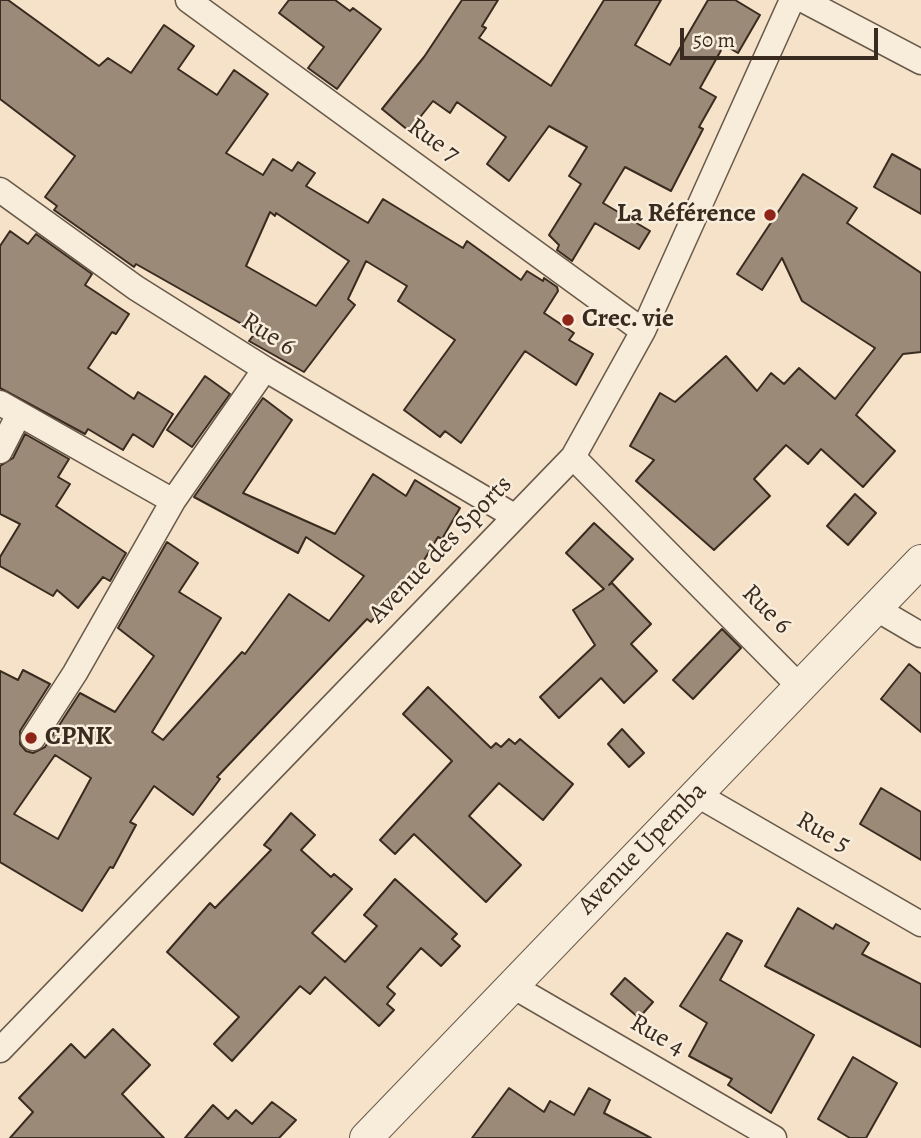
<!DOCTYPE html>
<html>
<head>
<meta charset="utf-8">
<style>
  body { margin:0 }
  #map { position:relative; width:921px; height:1138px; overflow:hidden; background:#f5e2c8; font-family:Alegreya,serif }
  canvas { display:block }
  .scale { position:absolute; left:680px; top:28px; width:198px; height:32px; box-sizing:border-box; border:4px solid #392b1f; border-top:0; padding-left:9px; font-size:21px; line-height:24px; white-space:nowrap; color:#392b1f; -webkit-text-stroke:5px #f8ecdb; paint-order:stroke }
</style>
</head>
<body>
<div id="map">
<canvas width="921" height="1138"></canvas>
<div class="scale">50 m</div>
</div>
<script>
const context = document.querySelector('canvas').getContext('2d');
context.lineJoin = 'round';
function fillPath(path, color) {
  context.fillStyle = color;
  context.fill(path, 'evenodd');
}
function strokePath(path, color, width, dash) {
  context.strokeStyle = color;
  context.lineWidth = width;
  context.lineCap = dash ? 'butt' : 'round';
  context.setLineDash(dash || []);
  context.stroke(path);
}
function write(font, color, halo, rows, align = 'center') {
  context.font = font + ' Alegreya,serif';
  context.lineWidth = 5;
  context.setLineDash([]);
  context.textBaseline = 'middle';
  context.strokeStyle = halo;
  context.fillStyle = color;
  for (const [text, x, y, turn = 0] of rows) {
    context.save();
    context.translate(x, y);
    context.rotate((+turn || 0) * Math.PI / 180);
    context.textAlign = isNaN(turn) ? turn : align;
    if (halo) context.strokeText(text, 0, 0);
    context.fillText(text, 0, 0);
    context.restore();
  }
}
const building = new Path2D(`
  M0 0H8L99 66 108 58 131 73 164 25 194 46 178 69 217 95 234 70 268 94 226 153 263 175 273 159 292 171 298 162 315 173 306 186 368 223 383 199 463 248 467 241 521 280 527 271 543 281 544 278 557 287 558 291 544 313 574 333 569 340 593 354 576 385 525 351 461 443 445 431 440 437 404 410 455 340 398 301 407 286 366 261 348 299 355 305 304 372 249 341 256 332 136 264 134 267 54 210 57 206 45 197 75 156 0 99ZM270 212 275 216 276 213 349 261 316 306 246 266Z
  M289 0H335L350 11 353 8 381 29 337 89 308 68 324 47 279 13Z
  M462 0H498L482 26 486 28 479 38 551 86 604 0H661L635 45 670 65 708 0H735L760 15 738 53 724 45 700 88 716 97 699 127 703 129 671 191 625 167 603 203 650 231 639 249 595 223 572 261 557 250 559 245 549 235 581 184 569 176 587 147 549 126 509 181 487 164 506 137 457 102 450 113 433 101 409 131 382 109 424 57Z
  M892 154 921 170V214L874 187Z
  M803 174 857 208 847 223 921 273V352L903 354 856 415 895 451 863 487 821 449 808 464 786 445 754 479 770 496 714 550 636 481 654 460 630 446 660 393 675 402 726 356 757 391 771 373 784 384 799 368 835 399 875 348 802 301 782 258 762 290 737 274Z
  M10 231 28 244 36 234 92 274 85 285 129 314 116 334 112 332 88 368 134 399 138 392 173 414 153 447 133 434 123 450 88 429 85 434 0 388V246Z
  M205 376 230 394 192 447 167 430Z
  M263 398 292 420 243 493 335 534 373 474 406 496 415 480 460 508 442 539 438 537 409 585 403 581 371 622 367 619 217 777 220 779 193 815 154 786 130 822 136 825 113 868 110 867 82 911 0 862V671L18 680 23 670 50 684 20 731V744L26 751 33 753 45 747 80 693 115 712 154 656 118 628 167 542 198 563 179 592 221 618 152 732 163 740 242 652 245 654 289 594 329 621 364 576 306 537 298 553 194 497ZM55 755 91 778 58 839 14 814Z
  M25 434 69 459 58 477 70 484 56 506 126 553 110 581 103 577 78 608 57 590 53 596 0 566V557L20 524 0 514V466L13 458Z
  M855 494 876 513 848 545 827 526Z
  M594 523 633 559 609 585 612 583 651 624 631 644 657 671 624 703 601 678 559 718 540 697 595 645 573 610 604 589 566 553Z
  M722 629 741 648 693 699 673 680Z
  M909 664 921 674V732L881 699Z
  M428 687 491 748 496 743 501 747 509 739 515 744 520 739 573 784 543 820 499 783 469 816 521 865 486 902 414 834 395 854 380 840 452 761 403 714Z
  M622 729 644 753 629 767 608 744Z
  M881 788 921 812V860L860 824Z
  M291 813 315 835 301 850 331 877 334 874 352 889 312 933 345 962 377 926 364 915 395 879 457 934 452 939 460 946 441 966 421 948 387 987 395 994 387 1004 394 1010 379 1026 325 977 310 994 300 986 232 1061 214 1044 239 1017 167 952 210 903 215 908 271 850 264 845Z
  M798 908 833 929 836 924 869 943 862 954 921 984V1047L765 966Z
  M727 933 742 941 720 980 814 1035 771 1113 728 1085 732 1079 689 1056 707 1023 680 1006Z
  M625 978 653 1002 639 1018 611 994Z
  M113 1029 150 1065 122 1094 164 1138H10L33 1112 19 1098 71 1044 85 1058Z
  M853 1057 897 1083 866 1138H850L818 1119Z
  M509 1088 544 1112 550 1101 574 1115 589 1088 610 1100 604 1113 651 1138H472Z
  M272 1102 296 1120 279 1138H185L213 1105 228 1119 236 1110 252 1124Z`);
const minor = new Path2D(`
  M188 0 643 331
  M803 0 921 62
  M0 190 136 288 265 369 514 516
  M0 403 173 501
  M0 451 19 414
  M573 457 799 686
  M875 608 921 635
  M33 738 75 673 173 501 265 369
  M696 794 921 924
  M511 985 774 1138
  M0 1050 573 457 643 331 792 0`);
const tertiary = new Path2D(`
  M366 1138 921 561`);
const markers = [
  [770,215,7,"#8f2418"],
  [568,320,7,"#8f2418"],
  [31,738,7,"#8f2418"]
];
const streetNames = [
  ["Rue 7",433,141,36],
  ["Rue 6",268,335,32],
  ["Avenue des Sports",441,550,-46],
  ["Rue 6",766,610,45],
  ["Rue 5",823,833,30],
  ["Avenue Upemba",643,849,-46],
  ["Rue 4",657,1036,30]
];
const poiNames = [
  ["La Référence",756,215,"right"],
  ["Crec. vie",582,320],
  ["CPNK",45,738]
];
fillPath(building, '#9b8a77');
strokePath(building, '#392b1f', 2);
strokePath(minor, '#685949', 27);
strokePath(tertiary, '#685949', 34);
strokePath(minor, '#f8ecdb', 24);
strokePath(tertiary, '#f8ecdb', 32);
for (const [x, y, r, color] of markers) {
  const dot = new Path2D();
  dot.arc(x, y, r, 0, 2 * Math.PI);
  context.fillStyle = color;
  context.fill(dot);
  strokePath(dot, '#f8ecdb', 2.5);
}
write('26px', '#392b1f', '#f8ecdb', streetNames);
write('bold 26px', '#392b1f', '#f8ecdb', poiNames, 'left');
</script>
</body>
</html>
